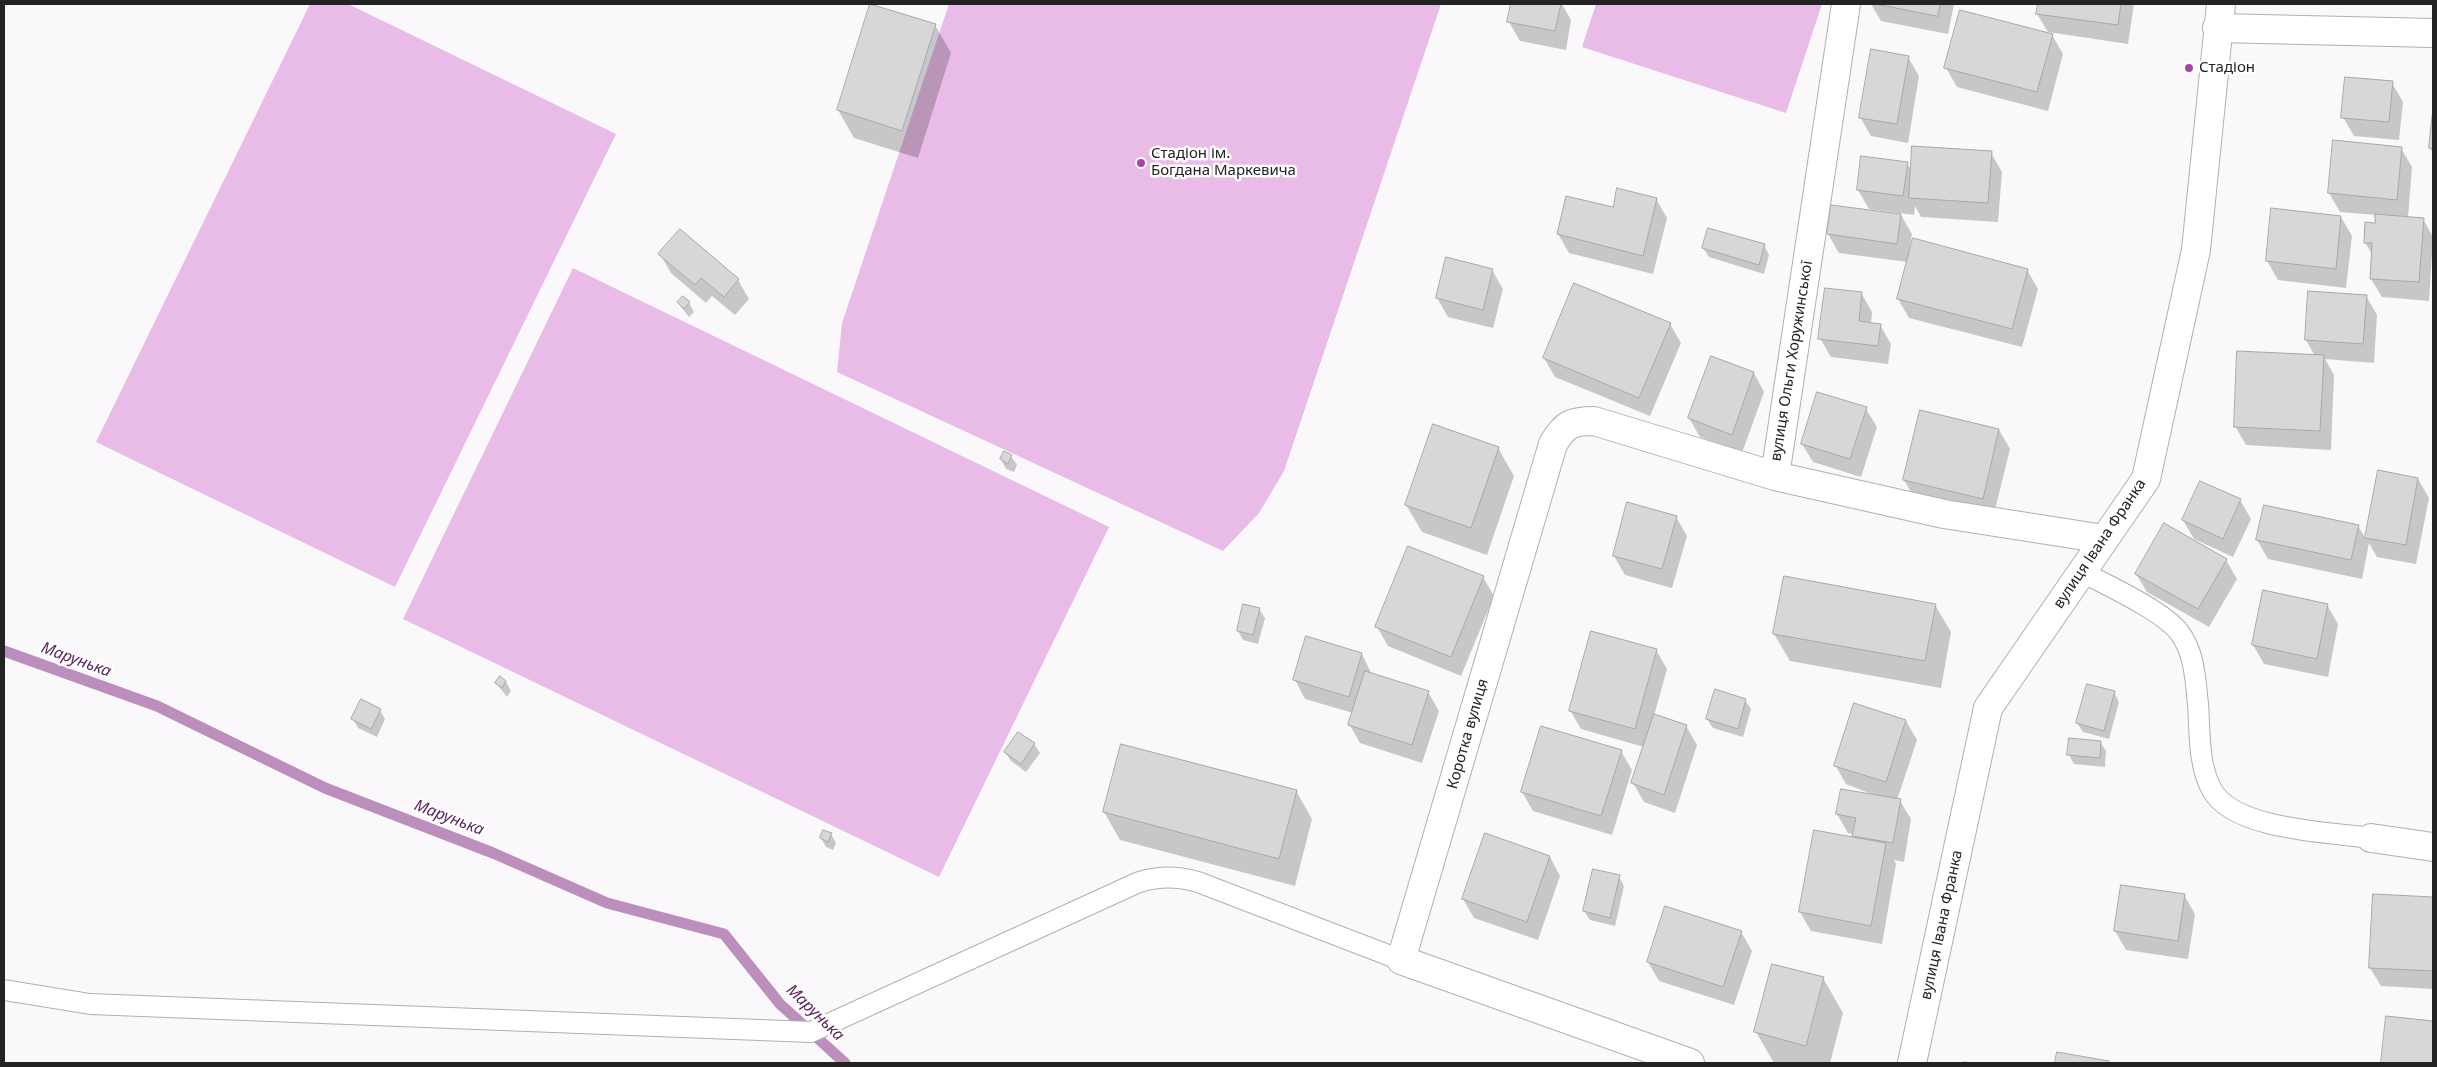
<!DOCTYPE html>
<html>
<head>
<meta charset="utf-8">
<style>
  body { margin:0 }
  #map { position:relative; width:2437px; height:1067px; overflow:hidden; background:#fbf8fb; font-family:"Noto Sans",sans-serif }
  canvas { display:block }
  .frame { position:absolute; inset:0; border:5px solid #242324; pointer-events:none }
</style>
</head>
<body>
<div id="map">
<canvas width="2437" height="1067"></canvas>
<div class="frame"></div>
</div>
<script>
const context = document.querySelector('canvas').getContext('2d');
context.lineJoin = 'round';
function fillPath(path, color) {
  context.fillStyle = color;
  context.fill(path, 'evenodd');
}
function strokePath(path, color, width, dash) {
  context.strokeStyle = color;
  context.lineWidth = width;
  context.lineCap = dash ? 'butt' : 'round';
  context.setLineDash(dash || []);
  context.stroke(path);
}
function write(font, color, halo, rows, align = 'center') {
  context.font = font + ' "Noto Sans",sans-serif';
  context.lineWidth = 5;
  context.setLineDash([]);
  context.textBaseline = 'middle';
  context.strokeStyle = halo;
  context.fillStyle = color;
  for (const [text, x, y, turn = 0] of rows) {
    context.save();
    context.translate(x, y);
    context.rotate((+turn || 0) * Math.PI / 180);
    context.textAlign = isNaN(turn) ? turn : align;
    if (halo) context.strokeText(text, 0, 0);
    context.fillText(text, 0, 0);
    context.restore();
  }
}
const green = new Path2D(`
  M310 4H348L616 134 395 587 96 442Z
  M949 4H1441L1284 471 1259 513 1223 551 837 372 842 323Z
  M1596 4H1822L1786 113 1582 47Z
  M573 268 1109 527 939 877 403 619Z`);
const shadow = new Path2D(`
  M1512 4H1562L1571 20 1566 50 1520 41 1509 22Z
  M1871 4H1954L1948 34 1881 21Z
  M2039 4H2134L2128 44 2048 32 2037 14Z
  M935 25 951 53 918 158 854 138 838 110Z
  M2052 35 2063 54 2048 111 1957 87 1946 68Z
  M1908 57 1919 76 1908 143 1871 136 1860 117Z
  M2392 83 2403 102 2399 140 2354 136 2343 117Z
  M2433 119V154L2430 148Z
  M2401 148 2412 167 2408 218 2423 219 2433 237 2429 301 2382 297 2371 279 2373 256 2365 242 2376 224 2377 215 2340 212 2329 193Z
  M1991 153 2002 172 1998 222 1921 217 1915 206 1914 215 1869 209 1858 190 1907 163 1912 172Z
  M1656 199 1667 218 1653 274 1569 253 1558 234Z
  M1901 215 1912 234 1909 252 2027 270 2038 289 2022 347 1909 318 1898 299 1908 262 1839 253 1828 234Z
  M2341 217 2352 236 2346 288 2278 280 2267 261Z
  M1764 245 1769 255 1764 274 1709 257 1703 248Z
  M660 254 738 280 749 299 735 315 712 296 706 303 671 273Z
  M1492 270 1503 289 1493 328 1448 317 1437 298Z
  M1861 293 1872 312 1871 324 1880 325 1891 344 1888 364 1831 357 1820 338Z
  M2366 296 2377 315 2374 363 2325 359 2334 375 2331 450 2246 445 2235 426 2315 356 2306 340Z
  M678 303H689L694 312 689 317Z
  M1670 324 1681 343 1650 416 1555 377 1544 358Z
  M1711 358 1754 373 1764 392 1742 453 1700 437 1689 418Z
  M1866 409 1877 427 1861 477 1813 462 1802 444Z
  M1999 430 2010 449 1993 518 1915 499 1904 480Z
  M1498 448 1514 476 1487 555 1422 532 1406 505Z
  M1011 456 1017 465 1014 472 1006 469 1001 459Z
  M2379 472 2418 479 2429 498 2416 564 2377 557 2369 543 2362 579 2268 559 2257 540 2358 526 2366 539Z
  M2240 500 2251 519 2233 557 2194 539 2183 520Z
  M1676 517 1687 536 1672 588 1625 575 1614 556Z
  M2226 560 2237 579 2209 627 2147 592 2136 574Z
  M1483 577 1494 596 1461 676 1388 646 1377 627Z
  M2264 592 2327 605 2338 624 2328 677 2264 664 2253 645Z
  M1935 605 1951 632 1941 688 1790 661 1774 634Z
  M1259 609 1265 618 1258 644 1243 640 1238 631Z
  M1656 650 1667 669 1654 716 1686 726 1697 745 1675 813 1644 802 1633 783 1644 747 1581 729 1570 710Z
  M1362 654 1372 675 1428 692 1439 711 1422 763 1360 743 1349 724 1353 713 1305 699 1295 680Z
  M500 678 506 682 511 691 507 697 496 683Z
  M2114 692 2119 702 2109 739 2083 732 2077 723Z
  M1745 700 1751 709 1743 737 1713 728 1707 719Z
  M1855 705 1906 721 1917 740 1897 800 1900 801 1911 819 1904 862 1894 860 1896 864 1882 944 1811 931 1800 912 1856 839 1854 834 1848 833 1837 814 1879 797 1846 784 1835 765Z
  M380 710 385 719 377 737 358 728 353 719Z
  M1019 733 1034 744 1040 753 1026 772 1011 761 1005 752Z
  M2100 742 2106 751 2105 767 2074 764 2069 755Z
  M1621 751 1632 770 1612 835 1533 811 1522 792Z
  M1296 791 1312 819 1295 886 1120 840 1104 812Z
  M831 834 836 843 833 850 826 847 821 838Z
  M1550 857 1560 876 1538 940 1474 918 1463 899Z
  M1619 877 1624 886 1615 926 1590 920 1584 911Z
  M2184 895 2195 914 2188 959 2126 950 2115 931Z
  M2374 895 2433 898V989L2381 986 2370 968Z
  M1741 932 1752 951 1734 1005 1659 981 1648 962Z
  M1823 978 1843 1013 1830 1063H1774L1756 1032Z
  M2387 1018 2433 1022V1063H2383Z
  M2058 1054 2108 1063H2057Z
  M1963 1061 1975 1063H1963Z`);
const stream = new Path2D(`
  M4 651 157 706 325 788 493 853 607 903 724 934 780 1004 845 1063`);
const building = new Path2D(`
  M870 4 936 24 902 131 837 110Z
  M1511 4H1561L1555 31 1507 22Z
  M1876 4H1940L1938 16Z
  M2038 4H2121L2118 25 2036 14Z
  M1960 10 2053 34 2037 92 1944 68Z
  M1871 49 1909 56 1897 124 1859 118Z
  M2345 77 2393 81 2389 122 2341 118Z
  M2433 108V149L2429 148Z
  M2333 140 2402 147 2397 200 2328 193Z
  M1912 146 1992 151 1988 203 1909 198Z
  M1861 156 1908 162 1903 196 1857 190Z
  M1617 188 1657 198 1643 256 1557 234 1566 196 1613 207Z
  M1831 205 1901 214 1897 244 1827 234Z
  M2271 208 2341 216 2336 269 2266 261Z
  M2375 214 2424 218 2419 282 2370 279 2372 243H2364L2365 222 2375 223Z
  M1708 228 1765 244 1759 265 1702 248Z
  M680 229 739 279 724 297 701 278 695 285 658 254Z
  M1913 238 2028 269 2012 329 1897 299Z
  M1446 257 1493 269 1483 310 1436 298Z
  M1574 283 1671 323 1639 398 1543 358Z
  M1825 288 1862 292 1859 321 1881 324 1878 346 1818 339Z
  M2308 291 2367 295 2363 344 2305 340Z
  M683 296 690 302 684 309 677 302Z
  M2237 351 2324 355 2320 431 2234 427Z
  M1711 356 1754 372 1732 435 1688 418Z
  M1817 392 1867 407 1850 459 1801 444Z
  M1920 410 1999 429 1983 499 1903 480Z
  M1433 424 1499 447 1471 528 1405 505Z
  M1004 451 1012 455 1008 464 1000 459Z
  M2378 470 2418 478 2406 545 2365 538Z
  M2200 481 2241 499 2223 539 2182 520Z
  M1627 502 1677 516 1662 569 1613 556Z
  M2264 505 2359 525 2351 560 2256 540Z
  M2164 523 2227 559 2198 609 2135 574Z
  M1408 546 1484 576 1451 657 1375 627Z
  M1784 576 1936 604 1925 661 1773 634Z
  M2263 590 2328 604 2317 659 2252 645Z
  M1243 604 1260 608 1253 635 1237 631Z
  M1591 631 1657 649 1635 729 1569 711Z
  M1306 636 1362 653 1349 697 1293 680Z
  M1365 671 1429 691 1412 745 1348 725Z
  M500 676 506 681 502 688 495 683Z
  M2087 684 2115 691 2104 731 2076 723Z
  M1715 689 1746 699 1738 729 1706 719Z
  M361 699 381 709 371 729 351 719Z
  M1854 703 1906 720 1886 782 1834 766Z
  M1654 714 1687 725 1664 795 1631 783Z
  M1541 726 1622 750 1601 816 1521 792Z
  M1018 732 1035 743 1021 764 1004 752Z
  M2069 738 2101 741 2100 758 2067 755Z
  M1121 744 1297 790 1279 859 1103 812Z
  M1841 789 1901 799 1893 843 1852 836 1856 818 1836 814Z
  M823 830 832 833 828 842 820 838Z
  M1814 830 1886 843 1871 926 1799 912Z
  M1485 833 1550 856 1527 922 1462 899Z
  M1593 869 1620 875 1610 918 1583 911Z
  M2121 885 2185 894 2178 941 2114 931Z
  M2373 894 2433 897V971L2369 968Z
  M1665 906 1742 931 1723 987 1647 962Z
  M1772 964 1824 977 1806 1046 1754 1032Z
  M2386 1016 2433 1021V1063H2381Z
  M2057 1052 2109 1061V1063H2055Z`);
const service = new Path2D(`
  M2082 572C2107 585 2163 611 2179 632 2195 653 2195 678 2198 704 2200 731 2198 765 2212 790 2234 830 2329 832 2371 838
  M4 990 90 1004 811 1032 1139 882C1160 876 1177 876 1198 882L1401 960`);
const minor = new Path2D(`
  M1846 4 1775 476 1944 514 2104 539
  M2217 28 2433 33
  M2371 838 2433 847
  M1690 1063 1401 960 1553 444C1565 424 1571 421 1594 421L1775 476`);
const tertiary = new Path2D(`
  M1912 1063 1988 708 2146 479 2196 250 2221 4`);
const markers = [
  [2189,68,5,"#a643a8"],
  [1141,163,5,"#a643a8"]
];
const poiNames = [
  ["Стадіон",2199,68],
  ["Стадіон ім.",1151,154],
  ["Богдана Маркевича",1151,171]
];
const streetNames = [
  ["вулиця Ольги Хоружинської",1792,361,-81],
  ["вулиця Івана Франка",2100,544,-56],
  ["Коротка вулиця",1468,734,-74],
  ["вулиця Івана Франка",1942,925,-78]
];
const waterNames = [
  ["Марунька",76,660,20],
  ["Марунька",449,818,21],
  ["Марунька",815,1013,44]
];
fillPath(green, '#e8bce7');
fillPath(shadow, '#0003');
strokePath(stream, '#bb8ebb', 11);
fillPath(building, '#d8d6d8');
strokePath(building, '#a9a6a9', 1);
strokePath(service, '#b2afb2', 22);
strokePath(minor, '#b2afb2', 30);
strokePath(tertiary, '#b2afb2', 30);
strokePath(service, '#fff', 20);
strokePath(minor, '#fff', 28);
strokePath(tertiary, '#fff', 28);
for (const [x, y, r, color] of markers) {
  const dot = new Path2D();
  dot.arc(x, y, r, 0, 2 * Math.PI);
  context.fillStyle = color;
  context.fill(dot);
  strokePath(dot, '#fff', 2);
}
write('15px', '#242324', '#fff', poiNames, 'left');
write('15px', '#242324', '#fff', streetNames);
write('italic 16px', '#5c255d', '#fff', waterNames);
</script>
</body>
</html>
